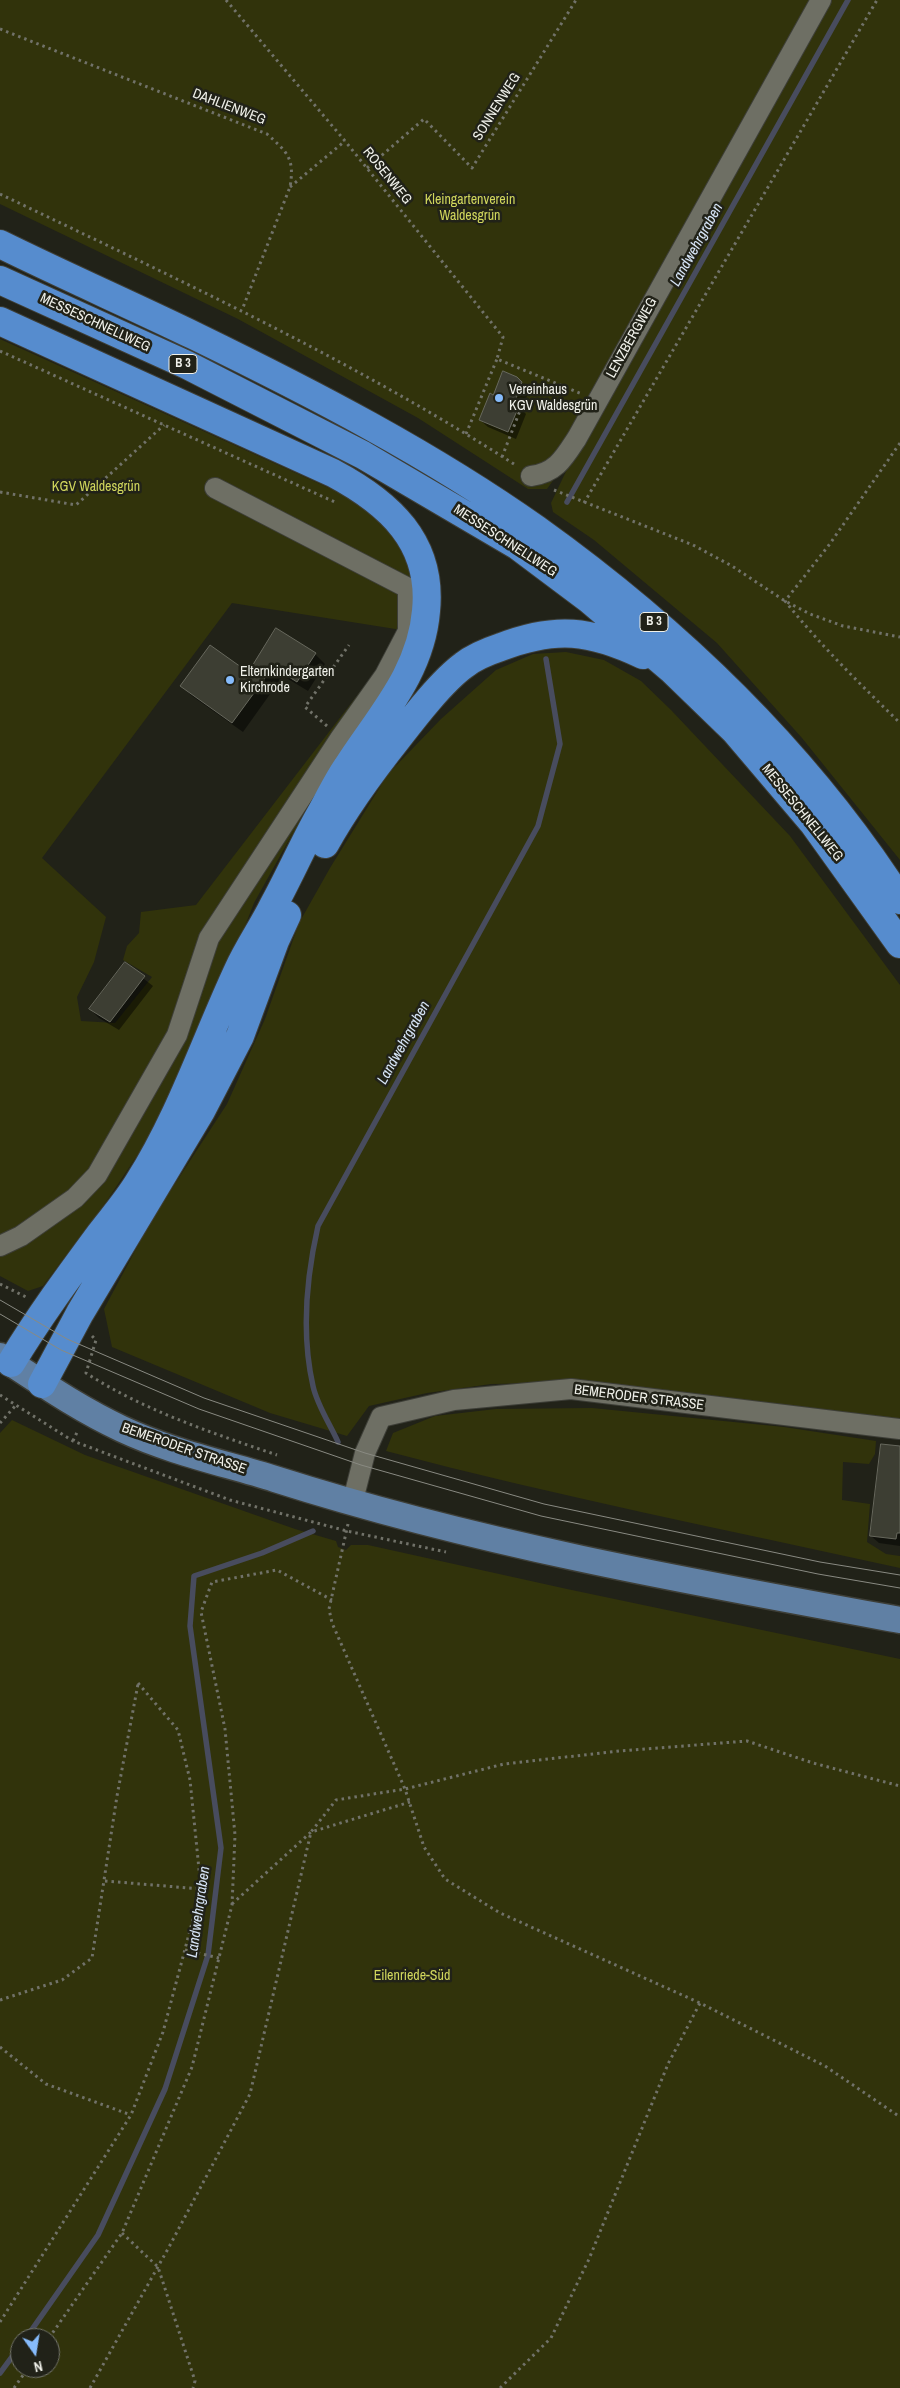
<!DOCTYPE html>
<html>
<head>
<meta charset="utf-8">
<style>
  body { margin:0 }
  #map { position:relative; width:900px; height:2388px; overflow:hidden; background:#212218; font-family:"Archivo Narrow",sans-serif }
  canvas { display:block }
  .north { position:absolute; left:10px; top:2328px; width:50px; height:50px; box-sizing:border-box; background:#212218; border:1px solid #74756c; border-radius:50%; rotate:167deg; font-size:14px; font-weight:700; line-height:20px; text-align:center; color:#f0f1ea }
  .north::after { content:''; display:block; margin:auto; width:18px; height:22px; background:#86bbfb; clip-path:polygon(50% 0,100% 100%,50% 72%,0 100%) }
</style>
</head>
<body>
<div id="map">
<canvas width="900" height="2388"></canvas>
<div class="north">N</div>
</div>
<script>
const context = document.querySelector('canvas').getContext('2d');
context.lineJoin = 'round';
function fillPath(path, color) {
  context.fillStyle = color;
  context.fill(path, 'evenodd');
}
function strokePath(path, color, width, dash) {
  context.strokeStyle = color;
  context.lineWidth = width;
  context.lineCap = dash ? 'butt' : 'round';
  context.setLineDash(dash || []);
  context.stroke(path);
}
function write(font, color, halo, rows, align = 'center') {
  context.font = font + ' "Archivo Narrow",sans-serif';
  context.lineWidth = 5;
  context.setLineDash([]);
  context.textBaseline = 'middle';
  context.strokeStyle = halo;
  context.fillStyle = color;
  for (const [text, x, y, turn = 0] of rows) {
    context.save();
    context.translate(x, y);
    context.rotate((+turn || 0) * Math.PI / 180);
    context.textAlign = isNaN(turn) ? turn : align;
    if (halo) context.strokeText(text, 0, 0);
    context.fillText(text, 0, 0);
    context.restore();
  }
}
const green = new Path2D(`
  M0 0H900V860L802 738 717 643 594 540 553 512 551 503 579 444 547 489H528L418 418 238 319 0 204Z
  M0 339 360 502C383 523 413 551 413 584 414 599 410 616 408 631L232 603 42 858 106 917 94 962 77 997 81 1021 115 1023 152 977 123 960 127 946 139 933 141 912 196 905 372 676 335 766 290 838 254 903 210 1015 163 1117 106 1202 43 1286 28 1291 0 1276Z
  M566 652 604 660 641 681 671 710 790 836 900 985V1423L589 1382 491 1384 427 1393 369 1406 347 1436 270 1413 112 1347 104 1309 152 1219 227 1104 265 1019 299 923 330 868 388 774 441 719 496 670 533 654Z
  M592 1408 784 1427 876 1441 875 1454 869 1464 843 1462 842 1500 870 1504 867 1542 886 1554 900 1556V1568C728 1530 556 1496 386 1451L393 1433 435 1416 496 1409Z
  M12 1420 85 1455 295 1529 336 1541 338 1547 346 1550 351 1545H368L567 1589 900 1659V2388H0V1433ZM20 2338H50V2368H20Z`);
const shadow = new Path2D(`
  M517 378 529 390 522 410 526 414 516 439 488 427 480 420 494 396Z
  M315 654 325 664 308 691 283 676 243 732 192 696 182 686 248 674Z
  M125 964 153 986 119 1030 99 1018 90 1009Z
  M900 1448V1546L879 1543 871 1536Z`);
const stream = new Path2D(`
  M567 502 848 0
  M338 1442C330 1424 317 1405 313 1386 301 1333 306 1279 318 1226L538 826 560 744 546 659
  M26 2338 98 2235 165 2089 208 1955 221 1848 190 1626 194 1576 262 1553 313 1531
  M0 2373 20 2346`);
const building = new Path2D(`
  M503 371 517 377 522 382 514 404 519 406 508 432 479 420 490 393 493 395Z
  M276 628 316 653 297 682 273 667 232 723 180 686 210 645 248 672Z
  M125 962 145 976 110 1022 89 1009Z
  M881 1444 900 1446V1533H897L896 1539 870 1536Z`);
const path = new Path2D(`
  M226 0 345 141 503 337 497 359 582 394
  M0 29 267 134C287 152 295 158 290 187L242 310
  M367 168 424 119 472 168 576 0
  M290 187 345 141
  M0 194C175 278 353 360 517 466
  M0 351 337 503
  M466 434 497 359
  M900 443 829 545 785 601C820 645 860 684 900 723
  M502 457 521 408
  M554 490 693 545 732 566 785 601 810 614 843 626 900 637
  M0 492 76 505 164 425
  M584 503 877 0
  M327 726 305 707 349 645
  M0 1284 28 1298
  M92 1336 96 1340 86 1373C143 1410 212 1433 277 1455
  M0 1395 73 1441 230 1500 347 1531 446 1552
  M0 1423 17 1404
  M73 1441 78 1430
  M348 1524 329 1609 332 1623 405 1789 424 1847 445 1879 500 1913 700 2003
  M105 1881 201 1889
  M232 1904 311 1832 410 1802
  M185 1950 219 1958
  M0 2000 62 1980 92 1958 117 1796 138 1684
  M0 2047 46 2084 131 2115
  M122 2233 158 2267 195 2381 193 2388
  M0 2322 131 2115 163 2032 201 1889 190 1780 178 1730 138 1683
  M49 2338 122 2233 192 2067 232 1905 235 1835 225 1729 201 1612 212 1582 277 1570 332 1600
  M14 2388 28 2368
  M90 2388 169 2247 250 2094 311 1832 336 1800 405 1789 504 1764 619 1751 747 1741 813 1763 900 1786
  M500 2388 551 2338 589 2259 668 2064 700 2003 825 2066 900 2117`);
const minor = new Path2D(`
  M531 476C556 473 564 458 577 438L821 0
  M0 1246 21 1236 75 1198 97 1175 177 1035 209 938 341 737 385 675 408 631V588L215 488
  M352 1504 365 1453 381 1417 454 1400 571 1389 900 1429`);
const major = new Path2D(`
  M0 1356C40 1382 79 1409 122 1429 171 1452 224 1463 275 1479 479 1544 691 1582 900 1620`);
const highway = new Path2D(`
  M0 244C65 276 131 305 195 336 312 393 430 454 536 529 677 630 806 754 900 900
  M0 280 187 365 363 455 518 546 590 600 671 669 735 731 814 824 900 944
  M0 321 333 473C389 503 433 542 426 611 421 673 379 717 347 767 336 783 328 801 318 818 302 847 289 877 273 906 262 928 248 948 238 970 205 1041 180 1117 138 1183 127 1201 113 1217 100 1234 69 1276 38 1318 11 1363
  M325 844C346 806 371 772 398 738 415 716 442 681 464 665 474 657 489 651 501 647 556 626 590 630 643 655
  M42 1384 80 1313 201 1111 240 1036 275 941 287 915`);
const tram = new Path2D(`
  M0 1300 67 1339 204 1398 365 1453 544 1504 820 1562 900 1575
  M0 1314 61 1350 199 1409 361 1465 541 1516 818 1574 900 1588`);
const markers = [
  [499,398,5,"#86bbfb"],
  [230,680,5,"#86bbfb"]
];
const shields = [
  [183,364,28],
  [654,622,28]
];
const shieldNames = [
  ["B 3",183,364],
  ["B 3",654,622]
];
const streetNames = [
  ["DAHLIENWEG",229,107,21],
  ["SONNENWEG",497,107,-58],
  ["ROSENWEG",387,176,51],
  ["MESSESCHNELLWEG",95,323,25],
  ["LENZBERGWEG",632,338,-61],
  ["MESSESCHNELLWEG",505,541,33],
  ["MESSESCHNELLWEG",802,813,51],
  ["BEMERODER STRASSE",639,1398,7],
  ["BEMERODER STRASSE",184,1449,19]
];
const parkNames = [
  ["Kleingartenverein",470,200],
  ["Waldesgrün",470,216],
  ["KGV Waldesgrün",96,487],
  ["Eilenriede-Süd",412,1976]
];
const poiNames = [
  ["Vereinhaus",509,390],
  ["KGV Waldesgrün",509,406],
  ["Elternkindergarten",240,672],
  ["Kirchrode",240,688]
];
const waterNames = [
  ["Landwehrgraben",697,245,-61],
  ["Landwehrgraben",404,1043,-61],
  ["Landwehrgraben",199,1912,-82]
];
fillPath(green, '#31330b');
fillPath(shadow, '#0007');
strokePath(stream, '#484c5e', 5.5);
fillPath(building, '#3d3e33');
strokePath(building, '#67685d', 1);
strokePath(minor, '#3d3e37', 22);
strokePath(major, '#3d3e37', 29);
strokePath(highway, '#3d3e37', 30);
strokePath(path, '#717269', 3, [2.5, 4]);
strokePath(minor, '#6e6f64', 20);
strokePath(major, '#6080a4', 26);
strokePath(highway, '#568cce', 28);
strokePath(tram, '#898a82', 1);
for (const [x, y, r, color] of markers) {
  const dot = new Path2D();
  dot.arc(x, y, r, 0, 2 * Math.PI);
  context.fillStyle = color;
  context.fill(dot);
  strokePath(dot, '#212218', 2);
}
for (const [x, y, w] of shields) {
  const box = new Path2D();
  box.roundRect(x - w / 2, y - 9.5, w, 19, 4);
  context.fillStyle = '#212218';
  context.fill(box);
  strokePath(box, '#f0f1ea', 1);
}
write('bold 12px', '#f0f1ea', null, shieldNames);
write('14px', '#f0f1ea', '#212218', streetNames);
write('14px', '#d0d65c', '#212218', parkNames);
write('14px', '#f0f1ea', '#212218', poiNames, 'left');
write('italic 15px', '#d7e5f7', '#212218', waterNames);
</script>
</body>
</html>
